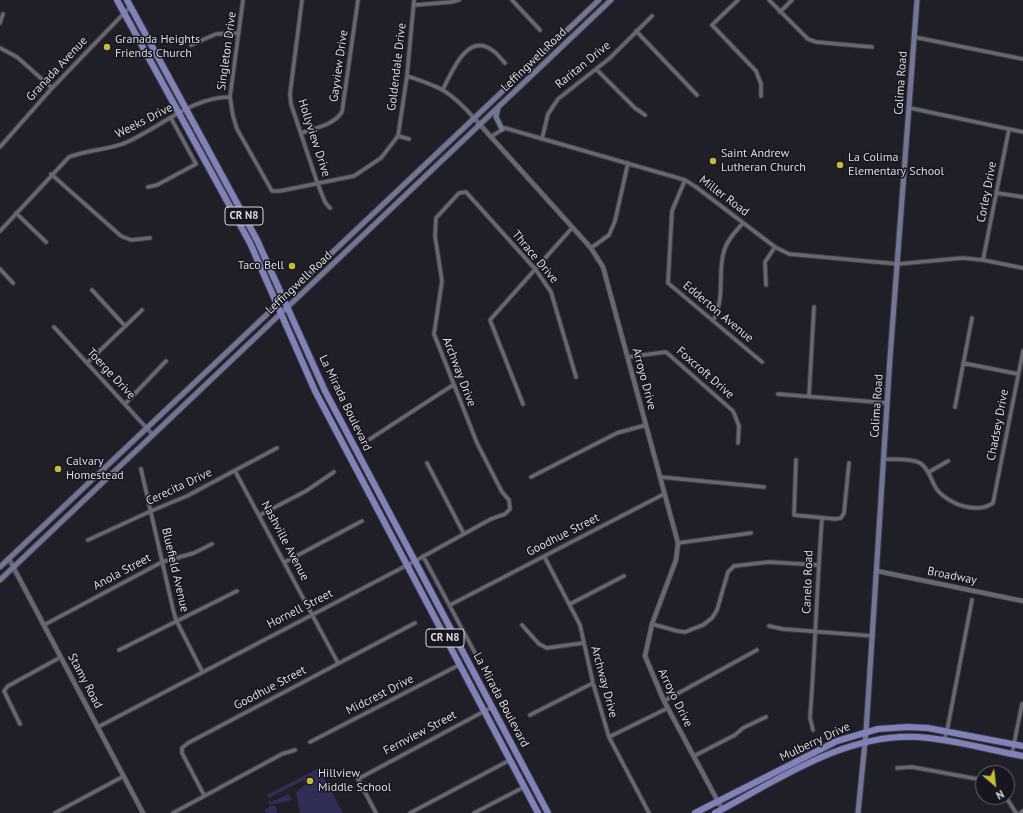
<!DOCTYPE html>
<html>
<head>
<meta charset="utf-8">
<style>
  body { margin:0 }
  #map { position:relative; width:1023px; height:813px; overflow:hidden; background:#1f1f28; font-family:"PT Sans",sans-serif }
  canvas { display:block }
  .north { position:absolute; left:975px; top:765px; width:40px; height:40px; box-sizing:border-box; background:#16161e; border:1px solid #64646b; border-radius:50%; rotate:152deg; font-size:11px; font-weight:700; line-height:16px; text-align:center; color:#d9d9df }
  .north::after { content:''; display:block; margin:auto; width:14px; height:18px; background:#c7bb3c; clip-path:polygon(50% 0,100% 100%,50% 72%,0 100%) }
</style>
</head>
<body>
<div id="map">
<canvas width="1023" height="813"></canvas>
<div class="north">N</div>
</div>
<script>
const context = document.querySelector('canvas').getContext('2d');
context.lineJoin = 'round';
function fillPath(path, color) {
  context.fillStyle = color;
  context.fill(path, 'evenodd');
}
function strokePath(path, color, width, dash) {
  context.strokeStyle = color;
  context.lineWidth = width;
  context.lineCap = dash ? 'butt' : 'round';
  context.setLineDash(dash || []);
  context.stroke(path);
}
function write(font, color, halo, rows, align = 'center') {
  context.font = font + ' "PT Sans",sans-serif';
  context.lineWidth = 3;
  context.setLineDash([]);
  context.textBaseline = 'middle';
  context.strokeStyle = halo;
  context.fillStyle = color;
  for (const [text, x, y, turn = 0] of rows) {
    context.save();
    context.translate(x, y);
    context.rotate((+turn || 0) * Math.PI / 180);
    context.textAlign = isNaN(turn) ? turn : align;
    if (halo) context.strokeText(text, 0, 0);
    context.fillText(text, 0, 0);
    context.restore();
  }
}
const green = new Path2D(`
  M319 768 343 813H300L296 792 306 784 304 780 269 798 267 795Z
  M287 795H289L292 800 270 805 268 801 269 800 271 802Z
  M271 806H276L277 813H266L264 810Z`);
const minor = new Path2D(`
  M243 0 230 97 233 116 237 129 272 191H280L354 176 381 158 398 136 409 139
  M302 0 290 94 291 104 317 182 325 202 330 208
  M512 0 540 30
  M738 0 712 25 756 71 761 84V96
  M769 0 808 39 816 42 872 47
  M415 5 451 2 459 0
  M780 12 792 0
  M0 23 3 14
  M636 31 697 95
  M914 37 1023 59
  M191 45 216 34 239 33
  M0 48 17 57 52 88
  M596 69 635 108 645 115
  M407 76C441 87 450 91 474 118
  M443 89C452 72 467 32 492 50 497 53 501 59 505 63
  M910 108 1023 132
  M301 133C315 128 334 125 342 112L358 0
  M398 136 407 76 414 0
  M492 136 505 128 685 180 696 187 775 247 789 254 898 264 962 258 983 260 1023 268
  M542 139 548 114 558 99 610 58 652 16
  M0 147 52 88 130 7
  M51 174 121 236 131 240 150 238
  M685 180 672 211 668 283 762 362
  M148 187 157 185 196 164 171 118
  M997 193 1023 197
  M16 213 46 242
  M0 231 69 157C87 150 107 150 125 143 160 128 191 97 230 97
  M591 248 609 235 615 221 628 163
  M983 260 1009 129
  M0 269 13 283
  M766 285 765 262 775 247
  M92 290 125 326
  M713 321C726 297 717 274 724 251 727 240 736 231 743 223
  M54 327 153 435
  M628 357 666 352 733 411 739 426 738 443
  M87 363 142 310
  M963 363 1018 374
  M778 394 887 403
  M809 396 814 307
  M125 404 166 361
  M523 404 490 320 572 228
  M955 407 972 318
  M370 439 453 385
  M883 459C894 460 911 458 920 463 931 470 931 484 939 492 952 505 977 514 993 503L1023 351
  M796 460 794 515 835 519 841 518 844 513 849 463
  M427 463 464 534
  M141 469 173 609 176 620 202 671
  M235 471 338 663
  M929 472 948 461
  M531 477 617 433 646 425
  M660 477 764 487
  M260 515 306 491 334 472
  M88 540 151 511 187 496 277 448
  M678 543 751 533
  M423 556 475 653
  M544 556 580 625 593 683 609 737 649 813
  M285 562 362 521
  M570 604 624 576
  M450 605 664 494
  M652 624 677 631 685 632 703 625 712 618 717 610 728 572 734 566 769 562 818 565
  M44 625 162 562 194 553 212 544
  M522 625 539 644 547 648 583 643
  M769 626 783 629 873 636
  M119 650 237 591
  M664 701 757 650
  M530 715 593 683
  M20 724 4 691 8 686 61 657
  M98 727 415 561 491 519 505 514 510 509 509 500 502 492 477 443 434 334 442 281 435 236 436 218 459 193 466 192 536 270 551 292 576 377
  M813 730 810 718C815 652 817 585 822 518
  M609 737 668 708
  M944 740 947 731 972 600
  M310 742 459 665
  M1012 754 1022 704
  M694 756 735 735 743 728 766 717
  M897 768 912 767 983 780
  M204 795 182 753V748L188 743 415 623
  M1006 797 1016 813
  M55 813 124 776
  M173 813 282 754 295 750
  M376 813 358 779 492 707
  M410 813 510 760
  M474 813 524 787
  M1020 813 1023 811`);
const tertiary = new Path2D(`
  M474 118 591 248 603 267 678 543 676 560 652 624 645 656 664 701 722 809
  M9 559 143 813
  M877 571 1023 601`);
const secondary = new Path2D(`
  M498 108 496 117 502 129
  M0 567 599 0
  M0 580 611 0
  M858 813 866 732 890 358 917 0`);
const primary = new Path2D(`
  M117 0 250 243 315 391 538 813
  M127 0 257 240 325 391 548 813
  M695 813 837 741 878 729 908 727 928 728 1023 746
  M715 813C778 780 844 733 918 737 953 739 988 750 1023 756`);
const markers = [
  [107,47,4,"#c7bb3c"],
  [713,161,4,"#c7bb3c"],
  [840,165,4,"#c7bb3c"],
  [292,266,4,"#c7bb3c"],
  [58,469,4,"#c7bb3c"],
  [310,781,4,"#c7bb3c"]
];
const shields = [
  [244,216,38],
  [445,638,38]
];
const shieldNames = [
  ["CR N8",244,216],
  ["CR N8",445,638]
];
const poiNames = [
  ["Granada Heights",115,40],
  ["Friends Church",115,54],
  ["Saint Andrew",721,154],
  ["Lutheran Church",721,168],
  ["La Colima",848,158],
  ["Elementary School",848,172],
  ["Taco Bell",284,266,"right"],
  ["Calvary",66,462],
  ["Homestead",66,476],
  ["Hillview",318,774],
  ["Middle School",318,788]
];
const streetNames = [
  ["Singleton Drive",227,51,-82],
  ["Leffingwell Road",534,60,-44],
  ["Raritan Drive",583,65,-39],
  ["Gayview Drive",339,66,-82],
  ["Goldendale Drive",397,67,-83],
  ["Granada Avenue",57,69,-47],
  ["Colima Road",901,83,-86],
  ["Weeks Drive",144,121,-27],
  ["Hollyview Drive",314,138,72],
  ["Corley Drive",987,192,-79],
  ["Miller Road",724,196,37],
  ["Thrace Drive",535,257,50],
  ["Leffingwell Road",299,283,-43],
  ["Edderton Avenue",718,312,40],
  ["Archway Drive",459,372,69],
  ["Foxcroft Drive",705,373,41],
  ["Toerge Drive",111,374,47],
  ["Arroyo Drive",644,379,75],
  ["La Mirada Boulevard",345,403,64],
  ["Colima Road",877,406,-86],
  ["Chadsey Drive",998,425,-79],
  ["Cerecita Drive",179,487,-25],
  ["Goodhue Street",563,535,-27],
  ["Nashville Avenue",285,541,62],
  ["Bluefield Avenue",175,570,77],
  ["Anola Street",122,572,-28],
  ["Broadway",952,576,11],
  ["Canelo Road",808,582,-88],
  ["Hornell Street",300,609,-27],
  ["Stamy Road",85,681,62],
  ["Archway Drive",604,682,75],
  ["Goodhue Street",270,688,-28],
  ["Midcrest Drive",380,695,-27],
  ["Arroyo Drive",675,698,64],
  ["La Mirada Boulevard",501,700,62],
  ["Fernview Street",420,733,-28],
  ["Mulberry Drive",815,742,-25]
];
fillPath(green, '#302e57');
strokePath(minor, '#3b3b42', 5.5);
strokePath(tertiary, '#3b3b42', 6);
strokePath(secondary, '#3b3b42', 7);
strokePath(primary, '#3b3b42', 8);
strokePath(minor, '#676771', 3.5);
strokePath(tertiary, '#676771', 4.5);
strokePath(secondary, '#747495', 5);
strokePath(primary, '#8281b9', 6);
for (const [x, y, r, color] of markers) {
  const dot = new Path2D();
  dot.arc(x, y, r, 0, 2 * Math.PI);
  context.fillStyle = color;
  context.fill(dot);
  strokePath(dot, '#16161e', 1.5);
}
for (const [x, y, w] of shields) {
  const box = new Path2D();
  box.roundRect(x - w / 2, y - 9, w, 18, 3);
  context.fillStyle = '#16161e';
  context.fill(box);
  strokePath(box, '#d9d9df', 1);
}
write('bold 11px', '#d9d9df', null, shieldNames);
write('12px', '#d9d9df', '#16161e', poiNames, 'left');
write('12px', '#d9d9df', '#16161e', streetNames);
</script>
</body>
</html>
